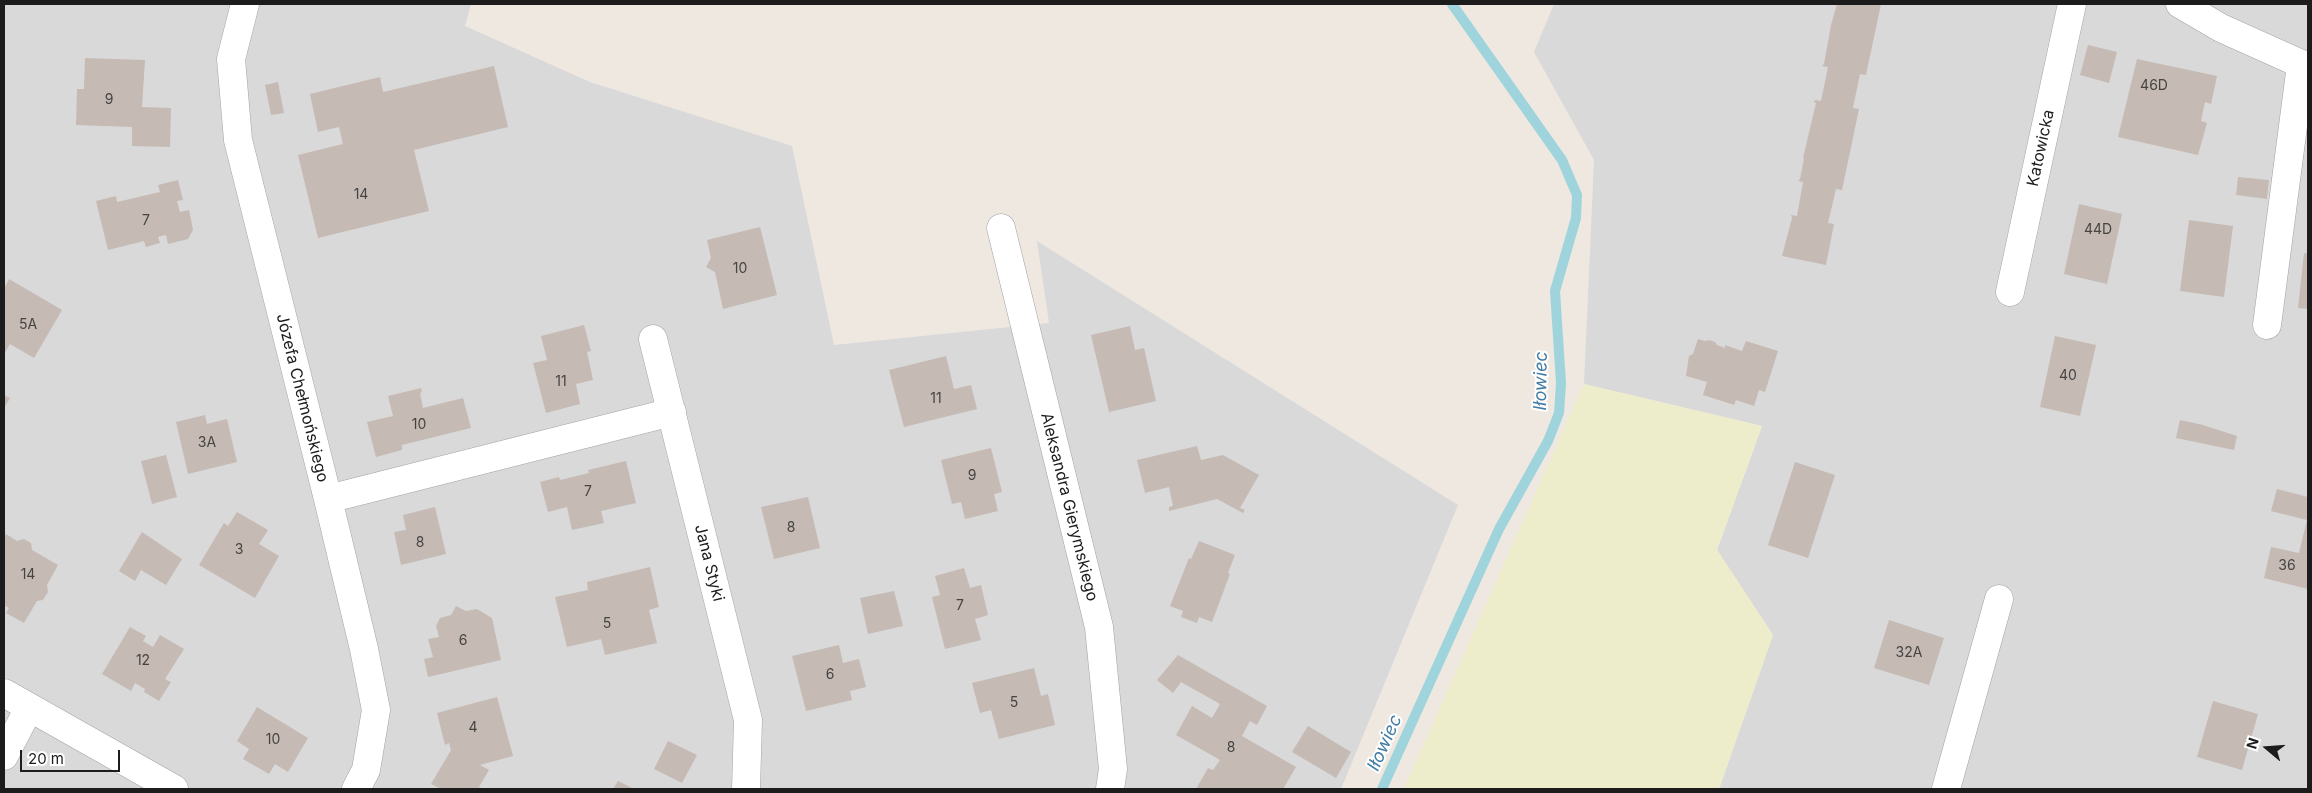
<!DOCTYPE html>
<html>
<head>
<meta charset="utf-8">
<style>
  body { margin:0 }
  #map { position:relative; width:2312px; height:793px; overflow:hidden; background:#eee8e1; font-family:Inter,sans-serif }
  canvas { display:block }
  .frame { position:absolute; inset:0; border:5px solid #1c1c1c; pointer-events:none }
  .north { position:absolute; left:2242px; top:723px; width:50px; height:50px; -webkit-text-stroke:4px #fff; paint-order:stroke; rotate:288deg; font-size:14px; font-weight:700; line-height:20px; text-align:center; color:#1c1c1c }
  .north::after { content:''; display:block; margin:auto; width:18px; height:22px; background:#1c1c1c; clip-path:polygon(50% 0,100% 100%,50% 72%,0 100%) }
  .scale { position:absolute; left:20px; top:750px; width:100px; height:22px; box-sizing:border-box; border:2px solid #1c1c1c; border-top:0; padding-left:6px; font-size:15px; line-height:18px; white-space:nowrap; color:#1c1c1c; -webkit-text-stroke:4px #fff; paint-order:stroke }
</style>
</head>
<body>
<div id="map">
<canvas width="2312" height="793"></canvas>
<div class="frame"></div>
<div class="north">N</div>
<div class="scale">20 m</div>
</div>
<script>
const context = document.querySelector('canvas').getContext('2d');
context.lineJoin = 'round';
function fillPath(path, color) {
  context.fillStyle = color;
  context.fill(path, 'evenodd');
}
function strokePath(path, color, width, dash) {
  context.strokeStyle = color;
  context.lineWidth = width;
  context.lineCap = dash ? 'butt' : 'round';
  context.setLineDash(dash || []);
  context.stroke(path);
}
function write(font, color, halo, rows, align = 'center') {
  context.font = font + ' Inter,sans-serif';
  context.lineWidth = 4;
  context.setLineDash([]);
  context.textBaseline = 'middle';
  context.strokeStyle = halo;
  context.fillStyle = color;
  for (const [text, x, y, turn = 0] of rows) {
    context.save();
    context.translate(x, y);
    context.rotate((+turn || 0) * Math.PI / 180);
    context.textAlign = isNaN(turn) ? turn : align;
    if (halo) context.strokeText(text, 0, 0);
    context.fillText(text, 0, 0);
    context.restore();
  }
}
const residential = new Path2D(`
  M4 4H471L465 26 590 82 792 146 834 345 1049 323 1037 241 1458 505 1341 789H4Z
  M1554 4H2308V789H1719L1773 635 1717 550 1762 426 1584 384 1594 160 1534 52Z`);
const farmland = new Path2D(`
  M1584 384 1762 426 1717 550 1773 635 1719 789H1404Z`);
const stream = new Path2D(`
  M1382 789 1499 529 1548 441 1559 413 1561 383 1555 291 1576 218 1577 195 1562 160 1452 4`);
const building = new Path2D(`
  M1837 4H1881L1866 75 1860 74 1853 108 1859 109 1842 190 1836 189 1828 223 1834 224 1826 265 1782 256 1792 218 1791 215 1797 216 1803 182 1798 181 1800 179 1804 159 1803 158 1816 103 1814 102 1815 100 1821 101 1828 67 1822 66 1824 64 1831 25Z
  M2088 45 2117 52 2109 83 2080 75Z
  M85 58 145 60 142 107 171 108 170 147 132 146V127L76 125 77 89H84Z
  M2137 59 2217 76 2211 104 2205 102 2201 121 2207 123 2198 155 2118 137Z
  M494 66 508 127 414 150 429 211 318 238 298 155 343 144 339 127 318 132 310 94 380 77 383 92Z
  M278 82 284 113 271 115 265 85Z
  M2238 177 2269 180 2267 199 2236 195Z
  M178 180 183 200 177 201 180 212 189 210 193 230 188 239 168 244 166 235 158 237 160 243 146 247 144 241 108 250 96 201 116 196 117 202 160 192 158 185Z
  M2079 204 2122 214 2107 284 2064 274Z
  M2189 220 2233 226 2224 297 2180 291Z
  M760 227 777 295 723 309 715 272 706 267 711 258 707 240Z
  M2304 253 2308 254V309L2298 308Z
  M9 279 62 310 34 358 10 344 4 354V289Z
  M584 325 591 351 587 352 593 380 576 384 580 404 546 413 533 363 547 360 541 336Z
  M1130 326 1135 350 1144 348 1156 401 1109 412 1091 335Z
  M2055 336 2096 345 2080 416 2040 407Z
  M1698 339 1705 341 1709 340 1715 342 1717 345 1725 348V345L1742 351 1746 341 1778 351 1765 392 1759 390 1754 406 1736 400 1734 405 1703 395 1707 382 1686 376 1689 356 1693 354Z
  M946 356 954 389 971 385 977 409 904 427 889 370Z
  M421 388 422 392 420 393 423 408 463 398 471 428 402 445V450L376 457 367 422 393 416 388 396Z
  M4 395 10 398 4 408Z
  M205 415 207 424 227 419 237 462 188 474 176 422Z
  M2180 420 2203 425 2237 436 2234 450 2176 438Z
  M1197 446 1201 460 1223 455 1259 475 1240 508 1245 510 1243 513 1217 499 1169 511V507L1173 506 1169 487 1145 493 1137 460Z
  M991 448 1002 492 994 494 998 511 965 519 961 502 952 504 941 460Z
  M166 455 177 497 152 504 141 461Z
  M626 461 636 503 601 511 604 523 572 530 567 507 548 512 540 482 559 477 560 480 589 473 588 470Z
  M1795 462 1835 475 1808 558 1768 545Z
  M2277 489 2308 497V589L2264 578 2271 547 2299 553 2307 520 2271 511Z
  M808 497 820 548 774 559 761 507Z
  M435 507 446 554 401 565 394 532 406 530 403 515Z
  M237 512 268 530 259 544 279 556 255 598 199 565 224 523 228 526Z
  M142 532 182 559 166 585 141 570 135 581 119 571Z
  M6 534 17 541 24 539 31 543 32 550 58 565 47 585 48 592 43 600 37 601 24 623 6 613 9 608 4 605V539Z
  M1199 541 1235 555 1228 573 1230 574 1212 622 1199 617 1197 623 1181 617 1183 611 1170 606 1189 558 1191 559Z
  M650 567 659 607 649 610 657 643 605 655 601 639 567 647 555 597 588 590 587 582Z
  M964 568 970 588 981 585 988 615 975 619 981 640 945 649 932 597 940 595 935 576Z
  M894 591 903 626 868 634 860 598Z
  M456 606 466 611 477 609 492 618 501 660 428 677 424 659 433 657 428 639 439 637 436 626 440 618 451 615Z
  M1889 620 1944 638 1929 685 1874 668Z
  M130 627 146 636 143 641 153 647 160 635 184 649 165 679 171 682 159 701 144 692 145 689 135 683 131 691 102 674Z
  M839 645 843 663 859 659 866 687 850 691 852 700 806 711 792 656Z
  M1178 655 1267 706 1257 725 1250 721 1242 736 1296 767 1283 789H1196L1208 768 1213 770 1220 760 1176 735 1192 706 1212 718 1220 704 1181 682 1173 693 1157 680Z
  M1034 668 1041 696 1048 694 1055 725 999 739 991 710 980 713 972 683Z
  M497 697 513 756 480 765 489 770 479 787 482 789H441L431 784 451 750 449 743 445 745 437 713Z
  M2213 701 2258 714 2242 770 2197 757Z
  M257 707 308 738 288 772 275 764 269 774 243 759 249 749 237 741Z
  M1308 726 1351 752 1336 778 1292 752Z
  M668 741 697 755 682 783 654 769Z
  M618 781 634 789H613Z`);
const minor = new Path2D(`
  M245 4 231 59 238 140 328 499 364 649 376 710 366 770 356 789
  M2180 4 2221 28 2308 67
  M1001 228 1099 627 1113 769 1110 789
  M2010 292 2072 4
  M2267 325 2301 65
  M653 339 748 720 746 789
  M328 499 672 412
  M4 693 174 789
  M4 756 29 708
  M1946 789 1999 599`);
const numberNames = [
  ["46D",2154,86],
  ["9",109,100],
  ["14",361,195],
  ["7",146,221],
  ["44D",2098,230],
  ["10",740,269],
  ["5A",28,325],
  ["40",2068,376],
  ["11",561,382],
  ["11",936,399],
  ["10",419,425],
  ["3A",207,443],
  ["9",972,476],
  ["7",588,492],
  ["8",791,528],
  ["8",420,543],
  ["3",239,550],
  ["36",2287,566],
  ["14",28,575],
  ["7",960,606],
  ["5",607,624],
  ["6",463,641],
  ["32A",1909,653],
  ["12",143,661],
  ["6",830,675],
  ["5",1014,703],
  ["4",473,728],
  ["10",273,740],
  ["8",1231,748]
];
const streetNames = [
  ["Katowicka",2041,148,-78],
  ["Józefa Chełmońskiego",302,398,76],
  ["Aleksandra Gierymskiego",1069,507,76],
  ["Jana Styki",709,563,76]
];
const waterNames = [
  ["Iłowiec",1541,381,-89],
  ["Iłowiec",1385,743,-66]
];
fillPath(residential, '#dad9d9');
fillPath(farmland, '#eeedcb');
strokePath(stream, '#9fd4dd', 10);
fillPath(building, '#c5bab4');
strokePath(minor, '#a3a3a3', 29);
strokePath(minor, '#fff', 28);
write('14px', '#464442', null, numberNames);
write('16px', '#1c1c1c', '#fff', streetNames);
write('italic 18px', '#437ca5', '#fff', waterNames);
</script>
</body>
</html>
